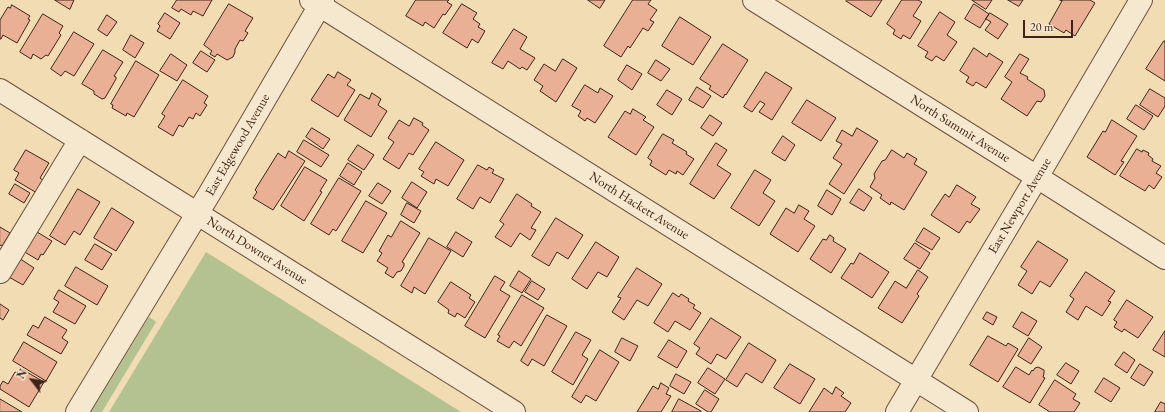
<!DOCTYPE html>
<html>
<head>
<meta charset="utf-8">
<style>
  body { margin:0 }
  #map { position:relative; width:1165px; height:412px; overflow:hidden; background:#f1dcb4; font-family:"EB Garamond",serif }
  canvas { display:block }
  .north { position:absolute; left:12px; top:360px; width:40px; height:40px; -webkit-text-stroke:3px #f6e8ce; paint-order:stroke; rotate:301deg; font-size:11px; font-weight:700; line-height:16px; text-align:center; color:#402318 }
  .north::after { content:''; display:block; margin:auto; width:14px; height:18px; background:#402318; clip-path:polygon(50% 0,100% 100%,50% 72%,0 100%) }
  .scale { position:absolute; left:1023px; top:20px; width:50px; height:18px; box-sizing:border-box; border:2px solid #402318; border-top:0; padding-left:5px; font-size:12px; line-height:14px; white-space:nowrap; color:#402318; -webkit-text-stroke:3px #f6e8ce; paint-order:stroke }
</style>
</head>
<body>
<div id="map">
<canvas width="1165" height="412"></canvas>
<div class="north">N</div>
<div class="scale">20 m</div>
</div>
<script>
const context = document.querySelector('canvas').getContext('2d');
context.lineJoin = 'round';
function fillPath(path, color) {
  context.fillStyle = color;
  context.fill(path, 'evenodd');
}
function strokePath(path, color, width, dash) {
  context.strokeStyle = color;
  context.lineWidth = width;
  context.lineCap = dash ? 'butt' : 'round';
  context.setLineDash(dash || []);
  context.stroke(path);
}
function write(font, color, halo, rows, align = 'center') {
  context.font = font + ' "EB Garamond",serif';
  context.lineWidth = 4;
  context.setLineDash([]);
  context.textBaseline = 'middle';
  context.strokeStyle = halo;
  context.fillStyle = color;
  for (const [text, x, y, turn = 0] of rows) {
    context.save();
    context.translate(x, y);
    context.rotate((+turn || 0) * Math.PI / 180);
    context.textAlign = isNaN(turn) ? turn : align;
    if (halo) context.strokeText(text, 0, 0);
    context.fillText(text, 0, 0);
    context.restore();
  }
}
const green = new Path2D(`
  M206 252 461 412H109Z
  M149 317 155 321 156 322 102 412H91Z`);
const building = new Path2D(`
  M55 0H74L70 9Z
  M177 0H212L203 16 193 11 191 15 181 9 179 12 172 8Z
  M416 0H449L447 2 452 5 445 15 443 14 434 28 425 22 423 26 406 16Z
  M588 0H605L600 8Z
  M633 0H651L648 4 657 10 650 20 654 22 648 31 643 28 630 48 628 46 621 57 604 46Z
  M847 0H882L871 17 846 1Z
  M902 0H918L922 2 913 16 921 21 910 39 903 35 901 39 893 34 895 30 887 24Z
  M972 0H992L986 9Z
  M1008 0H1023L1019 6Z
  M1060 0H1090L1095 3 1075 36 1066 30 1064 33 1049 24 1062 1Z
  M229 4 253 18 245 31 248 33 243 41 240 40 235 49V52L233 57 227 60 217 54 215 57 210 54 212 51 204 45Z
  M462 4 477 13 473 19 480 24 478 27 485 31 478 43 472 39 467 48 443 33Z
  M974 4 989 14 980 28 965 19Z
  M12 5 30 16 28 19 30 20 17 43 3 35 1 39H0V20L8 7 10 8Z
  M940 12 955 22 947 35 957 42 944 61 936 56 932 61 925 57 928 52 918 46Z
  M165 13 180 23 170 39 157 31 160 26 158 24Z
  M990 13 1008 24 998 39 985 30 991 22 986 19Z
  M43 14 63 26 59 33 61 35 48 56 46 55 41 59 33 54 31 59 20 52Z
  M107 15 117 22 107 36 98 30Z
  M680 17 711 37 693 65 662 46Z
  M514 29 527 37 520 49 535 58 527 70 522 67 520 69 508 61 503 69 492 63Z
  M74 32 94 44 74 76 65 71 61 76 51 69Z
  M131 35 144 43 135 58 123 50Z
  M1164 41H1165V81L1146 69Z
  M723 44 748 60 726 95 725 94 723 98 709 89 711 86 700 79Z
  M974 48 987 57 989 53 1003 62 986 88 976 82 973 86 966 82 969 77 960 71Z
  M103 50 123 62 114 76 116 77V79L105 98 102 99 94 94V91L82 84Z
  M201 51 215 60 207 72 193 63Z
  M171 54 187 65 177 81 160 71Z
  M1020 54 1029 59 1020 73 1028 77 1027 79 1044 90 1045 96 1041 102 1037 101 1027 116 1001 99 1012 82 1005 77Z
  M563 59 577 68 556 102 540 91 543 86 534 80 544 64 555 71Z
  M656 60 670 69 661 81 648 73Z
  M136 61 159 75 134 117 127 113 126 116 112 108 113 105 111 104Z
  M627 65 642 74 632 90 618 80Z
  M338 72 351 80 347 85 355 90 338 117 311 100 328 74 334 78Z
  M766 72 792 88 772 120 759 112 765 104 760 101 752 112 744 107Z
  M183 80 208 96 204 103 207 105 200 116 196 113 193 119 189 117 183 127 179 125 173 136 158 127 165 116 162 114Z
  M585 85 598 93 600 88 613 96 595 123 587 118 585 121 578 116 581 111 572 106Z
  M697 87 711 96 703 108 689 100Z
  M1150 89 1165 98V106L1158 117 1140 105Z
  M667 90 682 99 672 115 657 105Z
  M372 93 381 99 378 105 387 111 371 137 344 120 360 94 369 99Z
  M807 100 836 118 821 141 792 123Z
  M1136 105 1153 116 1144 130 1127 119Z
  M633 109 646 117 643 120 654 127 636 155 608 137 625 111 630 114Z
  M710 115 722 123 713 136 701 128Z
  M414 118 423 123 422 125 429 130 413 155 409 153 399 169 383 159 394 142 388 138 399 120 409 126Z
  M1112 120 1137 136 1121 161 1124 162 1115 175 1087 157 1103 131 1105 132Z
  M312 128 330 139 323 149 306 137Z
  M857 128 878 141 844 194 829 184 842 164 833 158 842 144 836 141 842 130 852 136Z
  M663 134 674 140 672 143 687 152 686 154 694 159 683 175 677 171 676 174 669 170 666 175 650 165 652 161 648 158Z
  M783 136 795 145 785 161 772 153Z
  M304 140 329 155 321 167 297 152Z
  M436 142 464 160 448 186 436 179 434 184 421 176 424 172 419 169Z
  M716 143 727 150 717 165 731 174 714 199 690 184Z
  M358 145 374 155 364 170 348 160Z
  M1137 149 1142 152 1143 150 1149 153 1148 155 1153 159 1152 161 1161 166 1156 173 1162 177 1154 189 1149 185 1145 191 1120 176Z
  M26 150 49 163 40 178 44 181 37 193 15 180 19 173 14 170Z
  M892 150 904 158 907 153 917 159 914 164 927 172 904 210 891 202 890 205 880 198 882 195 870 187 875 178 874 174 882 161 885 160Z
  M289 151 305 161 273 210 253 198 257 192 255 190 278 153 285 158Z
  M348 163 362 172 354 185 340 176Z
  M478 165 487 170 489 167 494 170 492 173 504 179 490 203 480 197 473 209 457 199Z
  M305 167 327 180 320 191 322 192 304 221 281 206Z
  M755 170 771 180 763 193 775 201 759 226 731 208Z
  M339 178 361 191 336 231 333 229 329 235 311 224Z
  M412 182 427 192 417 208 402 198Z
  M378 183 391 191 382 204 369 196Z
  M15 184 30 193 24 203 9 194Z
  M957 185 976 197 971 204 980 209 970 223 967 221 959 233 931 215 945 194 949 197Z
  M78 189 100 202 80 235 74 231 65 245 50 236Z
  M859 189 872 198 864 211 850 203Z
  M827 190 841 199 832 215 818 206Z
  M517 194 532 204 531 206 541 212 531 228 536 230 530 240 520 233 511 247 495 237 504 224 500 221Z
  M366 201 387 213 363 253 342 241Z
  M407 203 421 211 414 223 401 215Z
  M799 205 809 211 804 219 815 226 798 252 770 234 786 208 794 213Z
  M112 208 134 222 116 251 94 238Z
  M556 218 583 235 568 259 557 252 549 266 532 256Z
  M401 221 420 233 402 262 404 263V266L401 271 397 272 393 278 385 273 388 268 377 261 382 253 379 251 388 235 391 237Z
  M0 227 10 233 2 246 0 245Z
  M924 228 940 238 932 250 916 241Z
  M32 229 52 241 43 255 41 254 38 260 23 251Z
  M456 232 472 242 463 257 447 247Z
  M830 235 834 238 833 241 846 249 831 273 810 259 823 239 826 240Z
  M429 238 451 251 425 294 414 287 412 293 401 286Z
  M1038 241 1068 260 1050 287 1040 281 1032 294 1018 285 1027 271 1021 267Z
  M596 242 619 257 607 277 598 272 587 289 572 279Z
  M915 243 930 253 920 269 904 259Z
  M95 244 112 254 102 270 85 260Z
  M860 253 889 272 872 298 841 278 851 263 853 264Z
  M19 258 34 268 23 285 7 276Z
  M76 267 108 286 97 305 65 286Z
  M637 268 662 284 648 306 637 300 624 320 612 312 621 298 618 297Z
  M918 270 928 277 917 294 919 296 902 323 878 308 895 281 906 288Z
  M519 271 531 279 522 293 510 286Z
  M1086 272 1115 291 1108 301 1111 302 1102 316 1086 306 1078 320 1066 312 1074 299 1070 296Z
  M495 276 505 282 500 290 510 296 485 338 465 326Z
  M532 281 545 289 538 300 525 292Z
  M451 282 471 295 469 298 475 302 465 318 457 313 455 317 448 313 449 310 438 302Z
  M59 290 86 306 75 324 53 312 59 302 54 299Z
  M673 293 679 297 681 294 689 299 688 301 695 305 693 308 701 313 690 330 675 321 668 332 654 323Z
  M522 295 544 308 521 346 514 341 509 348 497 341 500 336 498 335Z
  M1127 300 1153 317 1138 338 1124 329 1122 332 1114 327 1117 322 1114 320Z
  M0 304 9 310 3 320 0 318Z
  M987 312 997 317 993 325 983 319Z
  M1022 312 1037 321 1028 336 1013 327Z
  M547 315 567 326 544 366 532 359 528 366 521 361Z
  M45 317 67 330 62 338 68 342 61 354 27 335 33 325 38 328Z
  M711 318 741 337 726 359 717 354 711 364 696 354 700 348 694 344Z
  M1165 331V357L1153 350Z
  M576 332 591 340 582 355 588 359 573 385 552 372Z
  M988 336 1006 346 1008 343 1018 349 998 382 970 365Z
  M622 338 638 346 630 361 615 352Z
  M1029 338 1042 347 1031 364 1018 356Z
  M669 340 687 351 677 368 658 357Z
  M24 342 57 362 46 381 13 361Z
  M749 343 776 360 762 383 746 373 737 387 726 380Z
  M600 350 619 362 596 401 586 395 581 403 572 397Z
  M1124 352 1135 360 1127 373 1115 365Z
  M1066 363 1079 371 1071 384 1057 375Z
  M790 364 815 379 800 404 774 388Z
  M1140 364 1153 372 1144 386 1131 378Z
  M1016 367 1029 375 1032 370 1033 371 1035 368 1038 367 1044 370V374L1043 377 1045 378 1030 403 1003 387Z
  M20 368 44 382 29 407 0 389V386L3 381 8 384 15 372 17 373Z
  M708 368 725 379 715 394 698 383Z
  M676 374 691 382 684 394 670 386Z
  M1104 378 1120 388 1111 402 1095 392Z
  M1055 380 1076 394 1073 399 1080 403 1074 412H1050L1039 405Z
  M661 383 669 388 666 394 671 396 661 412H637L653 386 658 389Z
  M836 387 844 393 841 396 851 403 845 412H809L824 388 832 394Z
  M705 390 719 399 711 412H708L696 404Z
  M0 399 22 412H0Z
  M679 399 701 411V412H672Z
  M1161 402 1165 404V412H1155Z`);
const minor = new Path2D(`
  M311 0 967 412
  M754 0 1037 177 1165 258
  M0 90 514 412
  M0 272 80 140
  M77 412 211 191 323 0
  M897 412 1037 177 1141 0`);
const streetNames = [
  ["North Summit Avenue",960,129,32],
  ["East Edgewood Avenue",238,145,-60],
  ["North Hackett Avenue",639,206,32],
  ["East Newport Avenue",1020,206,-59],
  ["North Downer Avenue",257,251,32]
];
fillPath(green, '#b4c291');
fillPath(building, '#e9b096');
strokePath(building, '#402318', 1);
strokePath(minor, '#6c513f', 24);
strokePath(minor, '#f6e8ce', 22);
write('13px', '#402318', '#f6e8ce', streetNames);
</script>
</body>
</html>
